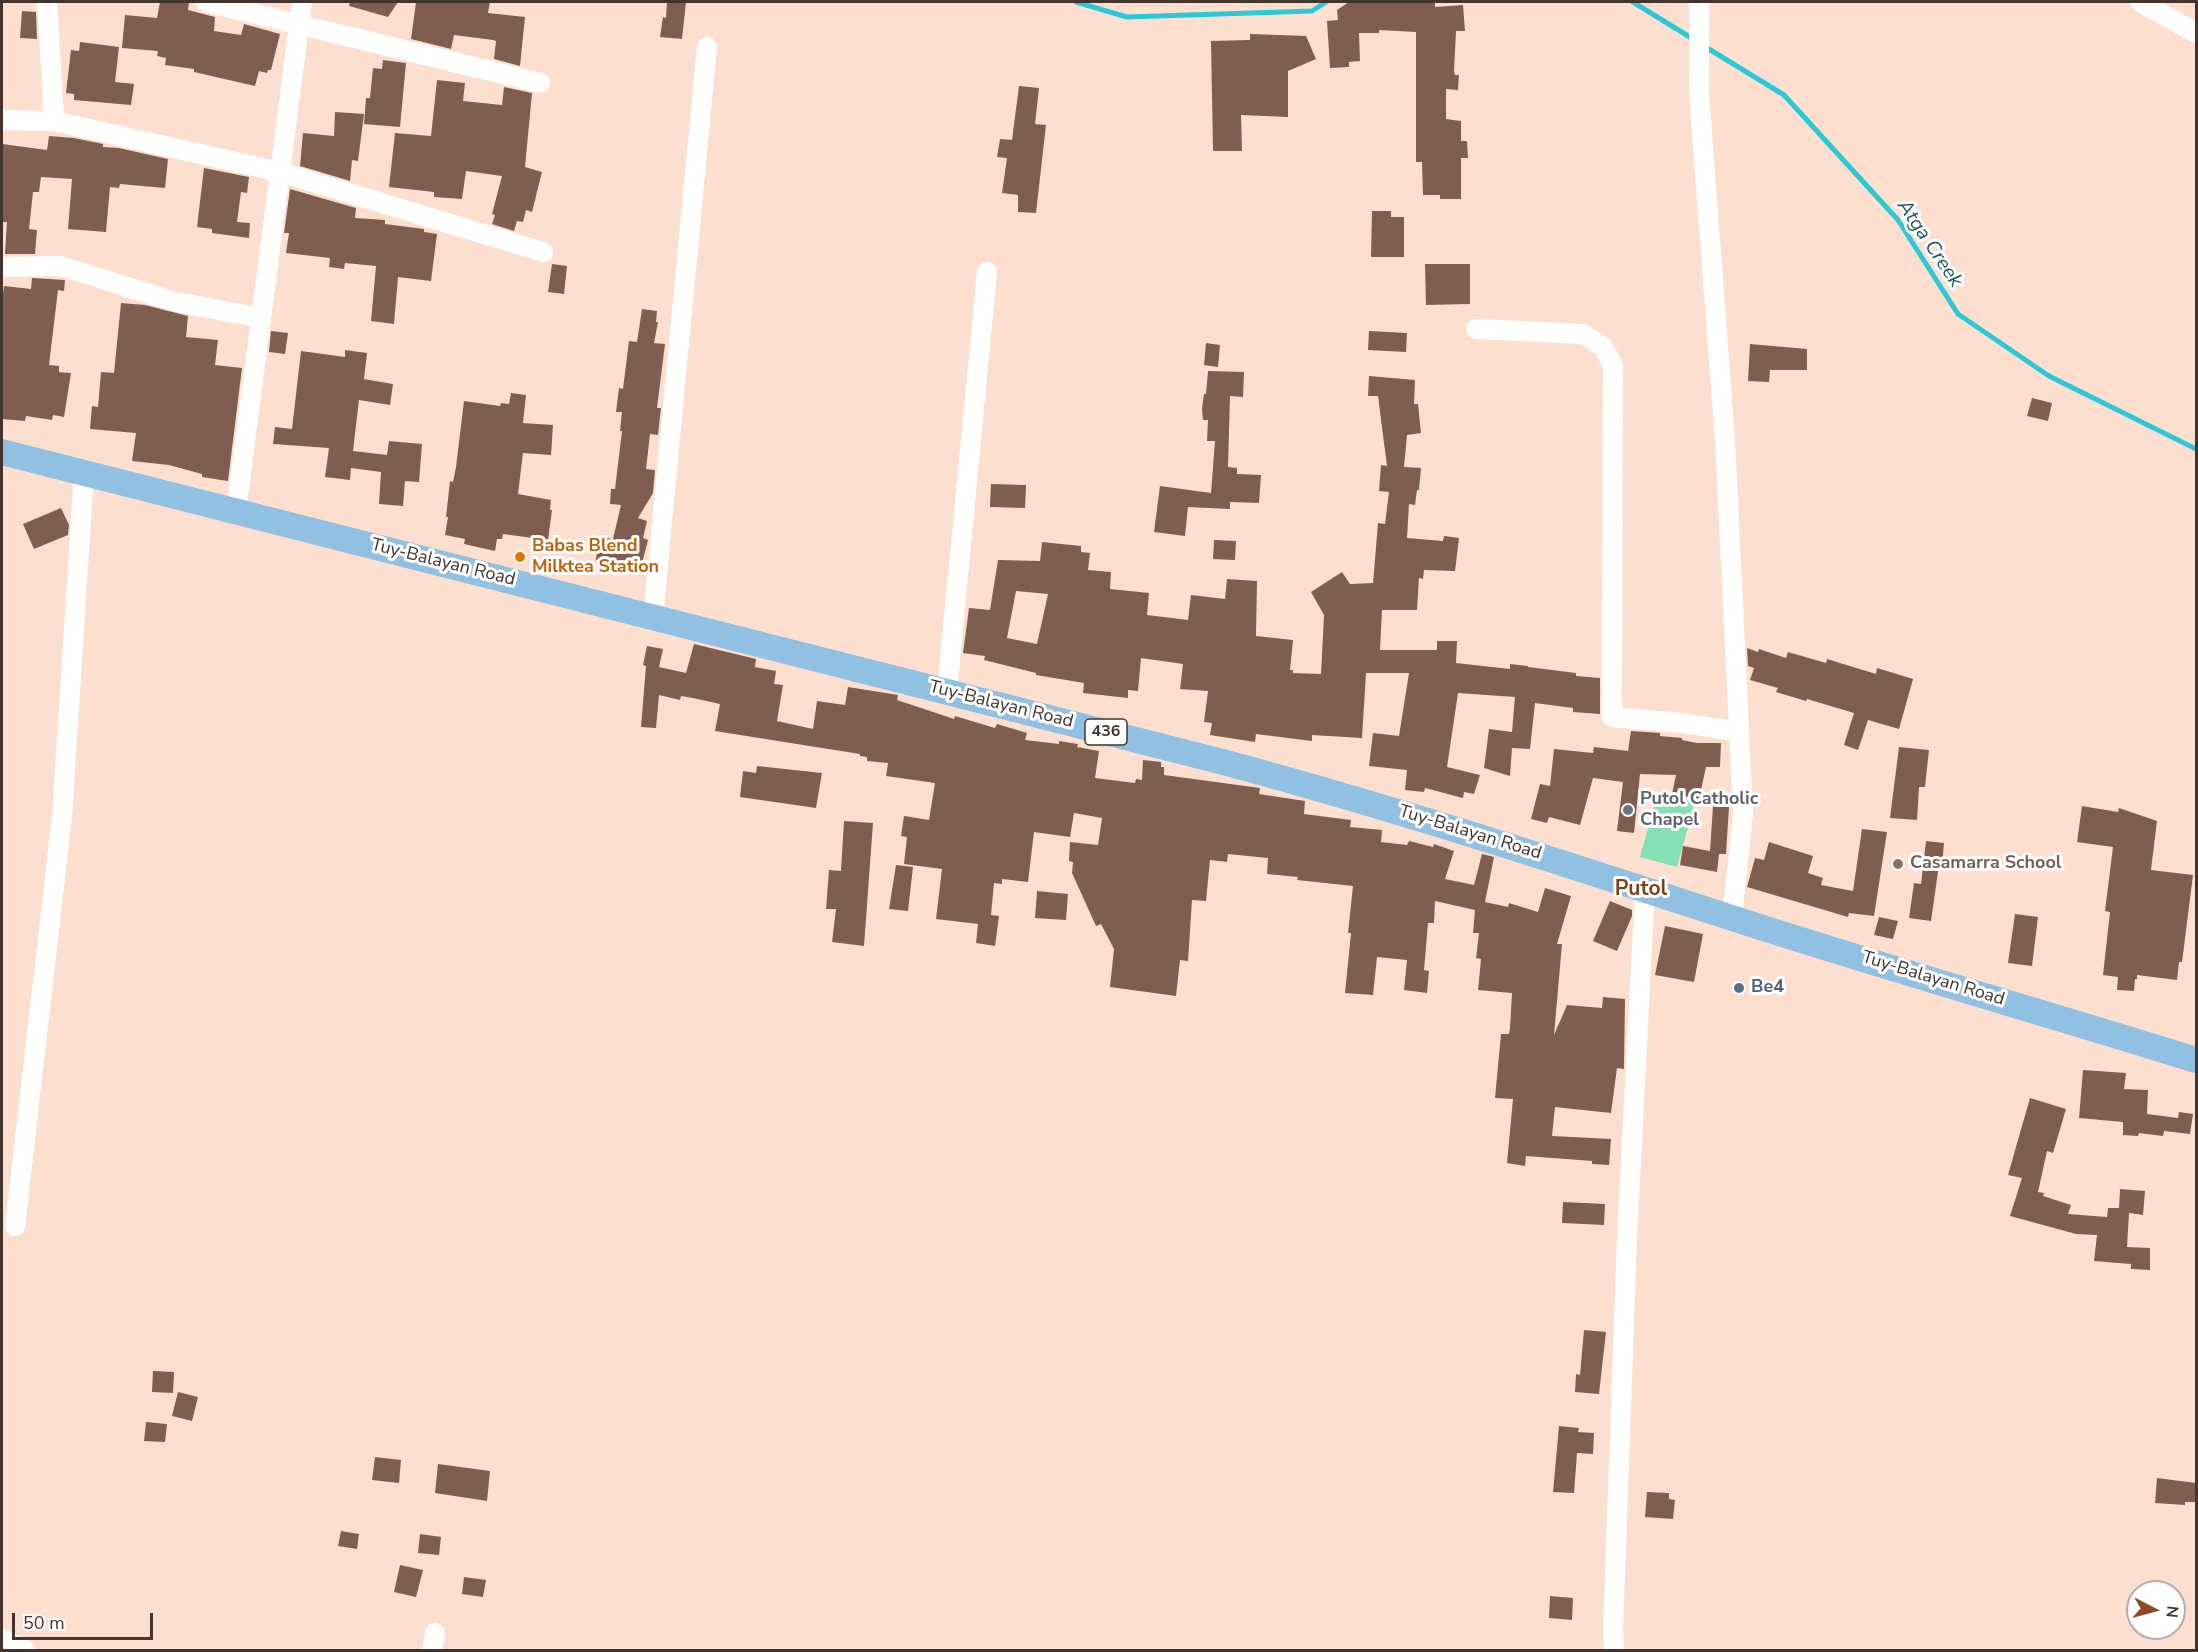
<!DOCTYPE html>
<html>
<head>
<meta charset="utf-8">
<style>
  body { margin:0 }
  #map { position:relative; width:2198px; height:1652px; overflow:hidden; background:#fddfcf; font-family:"Nunito Sans",sans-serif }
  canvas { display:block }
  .frame { position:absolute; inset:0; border:3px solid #43352d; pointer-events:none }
  .north { position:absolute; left:2126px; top:1580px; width:60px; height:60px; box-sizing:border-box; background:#fff; border:2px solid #b4aeab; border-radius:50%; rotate:96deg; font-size:16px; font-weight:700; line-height:24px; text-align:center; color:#43352d }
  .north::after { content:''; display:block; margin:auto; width:21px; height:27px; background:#904a22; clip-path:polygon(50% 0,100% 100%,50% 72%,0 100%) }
  .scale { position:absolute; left:12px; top:1613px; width:141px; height:27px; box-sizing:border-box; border:3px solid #43352d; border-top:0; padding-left:8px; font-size:18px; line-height:21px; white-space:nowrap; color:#43352d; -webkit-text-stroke:4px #fff; paint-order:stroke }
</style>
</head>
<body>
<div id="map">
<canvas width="2198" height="1652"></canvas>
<div class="frame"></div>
<div class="north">N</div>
<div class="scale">50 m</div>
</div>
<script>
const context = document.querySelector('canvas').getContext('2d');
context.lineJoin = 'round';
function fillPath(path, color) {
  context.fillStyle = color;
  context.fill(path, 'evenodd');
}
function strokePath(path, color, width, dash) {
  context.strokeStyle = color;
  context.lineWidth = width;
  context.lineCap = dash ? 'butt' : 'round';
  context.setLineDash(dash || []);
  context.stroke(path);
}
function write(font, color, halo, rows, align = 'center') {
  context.font = font + ' "Nunito Sans",sans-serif';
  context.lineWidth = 6;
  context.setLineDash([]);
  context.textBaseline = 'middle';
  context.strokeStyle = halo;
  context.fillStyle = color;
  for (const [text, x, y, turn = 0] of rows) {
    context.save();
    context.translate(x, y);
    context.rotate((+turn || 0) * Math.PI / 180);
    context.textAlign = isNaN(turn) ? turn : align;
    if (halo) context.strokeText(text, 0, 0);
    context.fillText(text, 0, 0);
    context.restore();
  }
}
const green = new Path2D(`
  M1658 792 1695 802 1677 867 1640 857Z`);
const stream = new Path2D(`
  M1076 2 1127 17 1312 11 1326 2
  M1633 2 1693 39
  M1704 46 1784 95 1898 220 1958 314 2049 376 2196 449`);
const building = new Path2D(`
  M160 2H189L188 10 215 17 214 31 241 35 244 24 280 34 271 70H268L267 73 259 71 255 86 194 72V69L165 65 166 58 157 56 158 51 122 48 125 15 157 18Z
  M350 2H398L388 17 349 6Z
  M416 2H490L488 13 525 17 520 66 494 59 496 41 493 40 454 35 451 49 411 39Z
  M667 2H686L682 39 660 37 663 17 666 18Z
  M1349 2H1435V7L1463 5 1465 31H1456L1454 71 1455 75H1459L1458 90 1446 89V119L1461 121V141H1467L1468 158H1461V199H1440V195H1423L1422 162H1416V32L1379 30V33H1359L1360 61 1349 62V67L1330 68 1327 21 1338 20 1337 10Z
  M22 11 36 12 37 39 20 38Z
  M1250 34 1306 36 1316 59 1288 71V117L1241 115 1242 151H1213L1211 41 1250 40Z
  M80 42 119 47 115 82 134 84 131 105 74 100V94L66 93 71 50 79 51Z
  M383 60 406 63 400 127 364 124 366 98H370L373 68 382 69Z
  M437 80 465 83 463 101 502 105 504 87 532 93 525 167 542 172 532 212 526 210 523 222 517 221 514 231 492 224 495 215 492 214 502 176 466 171 462 199 434 197V192L389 187 395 133 431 136Z
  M1019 86 1039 88 1035 124 1046 125 1036 213 1018 212V195L1002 193 1007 158 997 157 1000 139 1012 140Z
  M335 112 364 114 358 161 352 160 350 181 300 166 303 133 334 136Z
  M49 136 74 138 103 144V147L119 148 168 159 165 188 120 184 119 188 110 187 106 232 68 229 72 179 41 177 39 192H33L29 229 37 230 35 254H5L7 222H2V144L47 150Z
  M204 168 249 177 247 193 241 192 237 222 250 223 249 238 212 233V229L197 227Z
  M290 189 356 208 355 218 385 220V224L424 229V232L437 234 431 281 398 277 394 324 371 321 376 266 345 263 344 269 329 267 330 258 286 253 289 233H284Z
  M1372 211H1391V217H1404V257H1371Z
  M552 264 567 266 564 294 548 292Z
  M1425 264H1470V304L1426 305Z
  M32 278 65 280 64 291 58 290 49 365 59 366V372L71 373 64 417 53 415 52 420 26 416 25 421 2 419V301L4 286 31 289Z
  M121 303 145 305 188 316 186 337 218 340 215 365 242 368 228 481 202 477V474L169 465 132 461 136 433 90 429 92 406 98 407 101 372 114 373Z
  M642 309 657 311 656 322H658L654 343 665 344 657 408H661L658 435 650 434 646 469 655 470 653 493 638 518 647 521 643 538 648 540 640 571 596 560 599 537 613 539 621 505 610 504 611 489H615L622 431H620L622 412H616L619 388 623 389 629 341 637 342Z
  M271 331 288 333 285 354 269 352Z
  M1369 331 1407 333 1406 352 1368 350Z
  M1206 343 1220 345 1218 367 1204 365Z
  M1750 344 1807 349V370H1770L1769 382 1748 381Z
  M345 350 367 353 364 379 393 384 390 405 359 400 353 451 387 455 389 441 422 444 419 482 405 481 403 506 379 504 381 472 351 468 350 480 325 477 329 448 273 444 275 427 292 429 301 351 345 357Z
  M1208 371 1244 372 1243 397 1230 396 1228 467 1237 468V474L1261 475 1259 503 1230 502V509L1188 507 1185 536 1154 532 1160 486 1211 493 1215 441H1207L1208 420H1203L1202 409 1204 394H1206Z
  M1369 376 1415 380 1414 404H1418L1421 433 1407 435 1404 467 1421 468 1419 490H1417L1415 505 1409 504 1407 538 1443 541 1444 536 1459 538 1455 571 1424 570 1423 579 1419 578 1417 610H1382L1380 650H1437V641H1457L1456 663 1510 669V664L1528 666V667L1576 673V676L1600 678V714L1573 712V708L1535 703 1530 749 1512 748 1510 776 1484 768 1489 729 1512 732 1515 697 1458 693 1447 767 1480 775 1474 794 1464 792 1463 798 1425 788 1424 792 1405 790 1407 770 1369 766 1373 733 1399 736 1409 673H1366L1362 738 1312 735V741L1256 734 1255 742 1210 735 1212 723 1204 722 1208 691 1180 689 1183 664 1141 658 1138 691 1128 690V698L1083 693 1084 683 1036 675V673L984 660 985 656 963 653 969 608 990 610 998 560 1040 561 1042 542 1081 546V552L1090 553 1088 570 1111 572 1110 589 1149 593 1147 615 1188 620 1191 595 1225 599 1227 579 1257 581 1256 636 1293 640 1290 670H1293V673L1321 674 1324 615 1311 592 1342 572 1350 584 1373 583 1378 523 1385 524 1389 492 1379 491 1381 465 1387 466 1378 396H1368ZM1016 591 1048 594 1037 644 1007 638Z
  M511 393 526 395 523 423 553 425 551 455 523 453 518 494 551 500 550 510H552L548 540 503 534 502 539H497L495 551 464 544 465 539 445 535 448 517H446L450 481 453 482 456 467 464 401 500 406 501 403 509 404Z
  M2032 398 2052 403 2048 421 2027 416Z
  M991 484 1026 485 1025 508 990 507Z
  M61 508 69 525 68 535 34 549 23 524Z
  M1214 540 1236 541 1235 560 1213 559Z
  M694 644 756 659 755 667 776 671 774 684 783 685 777 721 813 729 817 701 845 705 848 687 898 695 897 700 954 719 955 716 995 728 997 724 1027 733 1025 740 1059 744V741L1078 744 1077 747 1099 751 1095 778 1135 783 1136 779 1142 780 1143 760 1161 762V767H1164V775L1260 788 1259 794 1305 801 1304 814 1351 820 1350 827 1382 830 1381 842 1407 845 1409 841 1433 847 1434 844 1454 851 1445 879 1474 885 1482 854 1494 857 1485 902 1508 907 1509 903 1538 912 1545 888 1571 896 1557 944H1562L1554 1035 1567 1005 1602 1008 1603 997 1625 999 1624 1069 1617 1068 1611 1113 1555 1107 1552 1136 1611 1139 1609 1165 1592 1164V1161L1526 1156 1525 1166 1507 1163 1513 1099 1495 1098 1501 1034H1509L1510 1028 1512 993 1478 990 1481 959 1476 958 1479 933H1473L1475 910 1435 901 1434 923H1428L1424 970 1429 971 1427 993 1404 990 1407 960 1377 957 1373 995 1345 993 1351 933H1348L1353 886 1297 880 1298 877 1267 874 1268 858 1228 854 1227 862 1210 860 1206 901 1192 900 1188 961 1180 960 1176 996 1110 987 1114 949 1101 924 1096 926 1072 873 1073 862 1069 861 1070 842 1098 845 1102 818 1074 813 1070 837 1034 832 1028 882 1002 879V884L994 883 991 915 999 916 995 946 976 943 978 924 936 919 942 869 904 864 907 837 901 836 904 816 929 820 935 783 886 776 888 763 867 761V757L860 756V754L715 731 720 704 693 698 681 696 680 700 659 695 656 728 641 727 646 666 643 665 647 646 663 649 659 667 686 673Z
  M1747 648 1758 652 1759 649 1786 658 1788 652 1826 663 1827 659 1876 674 1877 668 1913 679 1899 729 1868 720 1858 750 1844 745 1854 713 1807 699 1806 701 1776 692 1778 688 1750 680 1754 668 1748 666Z
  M1631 731 1660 733V736L1682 738V740L1697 743H1721L1720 767H1706L1699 799 1672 794 1676 775 1640 774 1634 833 1617 831 1623 782 1593 778 1580 825 1549 817 1547 823 1531 819 1540 784 1550 786 1554 749 1593 753 1594 747 1628 751Z
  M1899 747 1929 750 1925 787H1919L1917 820 1890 818Z
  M757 766 822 773 816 808 740 797 743 771 756 773Z
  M1713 806 1729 807 1726 854H1719L1717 872 1680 865 1683 846 1710 851Z
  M2082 806 2118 812 2119 808 2157 821 2151 870 2193 875 2182 962H2179L2177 980 2137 975V979H2135L2134 991 2117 990 2118 977 2103 975 2110 912 2105 911 2113 847 2077 842Z
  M844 821 873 823 864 946 832 942 836 909H826L829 870 841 871Z
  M1862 829 1887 832 1874 916 1849 913 1848 917 1747 887 1755 858 1764 860 1769 842 1813 856 1808 873 1823 878 1821 885 1853 891Z
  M1926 841 1944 843 1942 865H1939L1931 921 1909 918 1914 883 1921 884Z
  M896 865 913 867 908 911 889 909Z
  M1037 891 1068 894 1066 920 1035 918Z
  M1610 901 1632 910V916L1617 951 1593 941Z
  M2015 914 2038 917 2032 966 2008 963Z
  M1879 917 1898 921 1893 939 1874 935Z
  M1665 926 1703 934 1694 982 1655 975Z
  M2083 1070 2126 1073 2124 1089 2148 1090 2147 1114 2178 1118 2179 1112 2193 1114 2190 1134 2164 1131 2163 1136 2139 1133 2138 1136 2123 1135V1122L2079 1118Z
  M2030 1098 2066 1109 2053 1153 2047 1151 2038 1192 2044 1193 2043 1196 2071 1205 2068 1214 2107 1217 2108 1208H2119L2120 1189 2145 1191 2143 1215 2129 1213 2127 1247 2150 1248V1270L2131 1269V1264L2094 1261 2097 1235 2076 1234 2010 1216 2022 1178 2008 1175Z
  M1563 1202 1605 1204 1604 1225 1562 1223Z
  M1584 1330 1606 1332 1599 1394 1575 1392 1576 1374 1580 1375Z
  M153 1371 174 1372 173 1393 152 1392Z
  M178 1392 198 1397 192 1421 172 1416Z
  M146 1422 167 1424 165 1442 144 1441Z
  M1559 1426 1579 1428 1578 1432 1594 1433 1593 1454 1577 1453 1574 1493 1553 1492Z
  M375 1457 401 1460 399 1483 372 1480Z
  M438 1464 490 1471 487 1501 435 1493Z
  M2157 1478 2196 1483V1502H2185V1505L2155 1503Z
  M1647 1492 1669 1493V1499L1675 1500 1673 1519 1645 1517Z
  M341 1531 359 1534 357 1549 338 1546Z
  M420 1534 441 1537 439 1555 418 1553Z
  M400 1565 423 1570 416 1597 394 1592Z
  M464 1577 486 1580 483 1597 462 1594Z
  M1550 1596 1573 1598 1572 1620 1549 1618Z`);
const minor = new Path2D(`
  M47 2 54 121
  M206 2 540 83
  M1699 2V94L1725 440 1743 814 1732 918
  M2140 2 2196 33
  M2 120 54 121 280 172 543 252
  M2 267 61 266 172 301 261 318
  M1476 329 1583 334 1603 347 1613 365 1612 717 1683 723 1739 732
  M236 511 302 2
  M653 617 707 47
  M947 691 987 272
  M15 1226 62 816 84 473
  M2 1639 25 1650
  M432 1650 435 1633
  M1614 1650 1613 1629 1627 1238 1645 888`);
const major = new Path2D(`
  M2 452 1223 762C1394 808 1563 863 1732 918 1886 968 2042 1012 2196 1060`);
const markers = [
  [520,557,6,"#e8710a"],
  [1628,810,6,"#6b7280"],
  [1898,864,6,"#8d6e63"],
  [1739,988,6,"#5c6f8a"]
];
const shields = [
  [1106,732,42]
];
const shieldNames = [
  ["436",1106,732]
];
const foodNames = [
  ["Babas Blend",532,547],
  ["Milktea Station",532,568]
];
const streetNames = [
  ["Tuy-Balayan Road",443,563,14],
  ["Tuy-Balayan Road",1001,705,14],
  ["Tuy-Balayan Road",1470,833,17],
  ["Tuy-Balayan Road",1933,979,17]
];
const worshipNames = [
  ["Putol Catholic",1640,800],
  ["Chapel",1640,821]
];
const educationNames = [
  ["Casamarra School",1910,864]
];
const serviceNames = [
  ["Be4",1751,988]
];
const waterNames = [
  ["Atga Creek",1929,244,56]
];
const quarterNames = [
  ["Putol",1641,890]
];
fillPath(green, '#84e1b3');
strokePath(stream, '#29c9d8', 5);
fillPath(building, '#805e4f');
strokePath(minor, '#fff', 20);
strokePath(major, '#91c1e2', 26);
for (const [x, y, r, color] of markers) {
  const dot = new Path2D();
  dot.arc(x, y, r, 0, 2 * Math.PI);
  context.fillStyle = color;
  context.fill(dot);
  strokePath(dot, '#fff', 2);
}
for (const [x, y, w] of shields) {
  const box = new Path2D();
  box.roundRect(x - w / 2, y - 13, w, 26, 4.5);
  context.fillStyle = '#fff';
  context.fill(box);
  strokePath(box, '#43352d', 1.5);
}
write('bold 16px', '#43352d', null, shieldNames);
write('bold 18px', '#c56008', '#fff', foodNames, 'left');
write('18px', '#43352d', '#fff', streetNames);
write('bold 18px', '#5b616d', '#fff', worshipNames, 'left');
write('bold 18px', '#785e54', '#fff', educationNames, 'left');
write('bold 18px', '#4e5e75', '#fff', serviceNames, 'left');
write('italic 20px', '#1c585f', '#fff', waterNames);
write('bold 21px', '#7f401c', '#fff', quarterNames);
</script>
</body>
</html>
